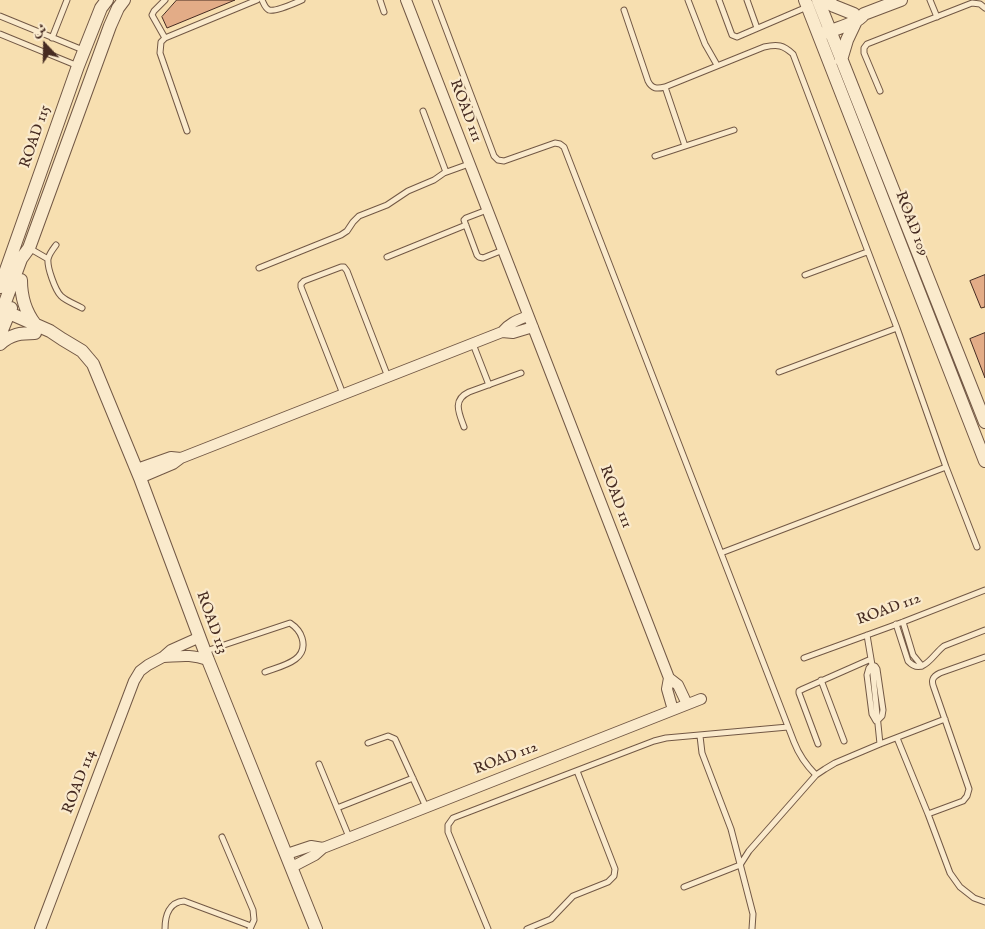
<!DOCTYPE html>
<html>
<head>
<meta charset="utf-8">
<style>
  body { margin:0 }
  #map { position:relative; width:985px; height:929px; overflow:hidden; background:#f7dfb0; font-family:"IM FELL English",Amiri,serif }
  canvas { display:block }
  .north { position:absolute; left:20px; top:20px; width:50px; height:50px; -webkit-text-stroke:4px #faeacc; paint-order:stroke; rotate:339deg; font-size:14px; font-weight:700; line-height:20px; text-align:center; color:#462b21 }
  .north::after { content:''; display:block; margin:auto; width:18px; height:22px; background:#462b21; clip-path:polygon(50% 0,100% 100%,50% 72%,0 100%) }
</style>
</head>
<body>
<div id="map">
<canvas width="985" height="929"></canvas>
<div class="north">ش</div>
</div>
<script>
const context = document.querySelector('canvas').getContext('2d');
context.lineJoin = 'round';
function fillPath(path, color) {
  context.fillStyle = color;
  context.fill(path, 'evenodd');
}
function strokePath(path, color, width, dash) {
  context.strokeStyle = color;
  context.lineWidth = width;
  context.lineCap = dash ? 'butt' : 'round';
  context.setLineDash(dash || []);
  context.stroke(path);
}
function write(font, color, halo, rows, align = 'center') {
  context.font = font + ' "IM FELL English",serif';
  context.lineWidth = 4.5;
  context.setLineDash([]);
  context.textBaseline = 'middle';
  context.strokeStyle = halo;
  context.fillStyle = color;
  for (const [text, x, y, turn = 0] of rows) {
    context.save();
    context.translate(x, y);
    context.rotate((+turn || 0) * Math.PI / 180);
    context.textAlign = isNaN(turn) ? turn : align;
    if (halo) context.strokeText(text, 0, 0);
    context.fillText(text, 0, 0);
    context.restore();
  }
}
const building = new Path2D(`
  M177 0H235L167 28 162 17Z
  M985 275V307L981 308 970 281Z
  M985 333V378L970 339Z`);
const service = new Path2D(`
  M165 0 154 11 152 15 165 38
  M262 0C264 4 265 8 269 10 276 12 295 3 302 0
  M380 0 384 12
  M435 0 494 156 498 160 504 161 555 143 560 144 564 147 794 742C799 755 806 765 816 775
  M688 0 705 44 717 65
  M719 0 732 35 737 37 807 7
  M747 0 757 28
  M930 0 937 17
  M624 10 648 81C652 89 657 89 665 87L764 47C778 44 783 45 793 54L897 328 946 467 977 547
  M0 16 83 50
  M0 34 78 66
  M52 38 67 0
  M665 87 685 146
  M880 91 864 53V48L867 44 972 3 980 4 985 8
  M423 111 446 172
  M187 131 160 53 161 42 165 38 257 0
  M655 156 734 130
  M487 210 466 218 464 220 477 255 479 257 483 258 503 250
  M56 245C53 249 49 254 48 259 47 267 55 290 61 296 66 301 75 304 82 308
  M29 248 48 259
  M387 257 466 225
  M259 268 341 235 347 231 353 222 359 216 387 205 408 191 434 180 444 173 469 164
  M805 275 867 252
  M473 344 489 385
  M779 372 897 328
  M343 394 301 287V284L304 281 341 267H344L347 271 388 377
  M464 427C459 413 452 400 469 392L521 373
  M721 553 946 467
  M903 622 913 655 922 666
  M896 624 908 661C923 677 933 654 944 646L985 630
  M867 635 872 665 880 744
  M206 651 290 623C296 627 300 631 302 638 309 661 281 666 265 672
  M804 658 903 622 985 590
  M872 665 875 666 877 669 883 710 882 716 877 721
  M872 665 869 668 867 675 872 714 876 721
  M821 680 844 741
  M700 736 702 753 731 829 753 914 752 929
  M897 738 928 814 950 873 960 887 974 898 985 902
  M368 743 388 736 395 739 426 807
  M818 744 799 693V691L803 689 871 659
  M319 764 349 837
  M337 808 413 778
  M928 814 963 801 967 796 969 789 934 688C931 681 932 677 940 673L985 657
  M222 837 253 910 254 920 250 929
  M684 887 740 865 749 851 816 775 825 769 835 763 880 744 945 719
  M165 929C165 916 169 902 184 901L251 926
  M488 929 448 832V825L453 818 654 741 666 738 788 727
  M527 929 551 919 573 896 608 882 614 876 615 869 577 771`);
const minor = new Path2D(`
  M406 0 669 678 667 689 673 710
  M502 332 513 333 533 327
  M137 469 171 457 181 458
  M140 478 173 464 181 458 502 332C509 323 518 320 528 316
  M164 657C182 656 190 654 208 660
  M669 678 678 685 687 704
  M287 854 311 846 323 848
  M292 867 315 855 323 848 701 699
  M40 929 134 681 140 671 148 665 163 657 171 650 200 637`);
const tertiary = new Path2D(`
  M805 0 985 461
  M818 0 985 422
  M824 0 834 6 854 14
  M824 33C835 29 857 24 864 14L901 0
  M841 60 847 40 856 21
  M21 280C21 297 25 311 35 324
  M0 287 78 66 101 8 107 0
  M0 309 50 331 62 339 82 351 93 364 140 478 208 660 316 929
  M0 316 21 259 29 248 110 26 118 8 124 0
  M0 335 11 308
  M0 344C11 334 21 333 35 333`);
const streetNames = [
  ["ROAD 111",465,111,69],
  ["ROAD 115",36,137,-71],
  ["ROAD 109",911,224,69],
  ["ROAD 111",615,497,69],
  ["ROAD 112",889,610,-20],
  ["ROAD 113",211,623,70],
  ["ROAD 112",506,759,-21],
  ["ROAD 114",80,782,-69]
];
fillPath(building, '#e3ac87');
strokePath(building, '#462b21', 1);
strokePath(service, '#725845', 7);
strokePath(minor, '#725845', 12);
strokePath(tertiary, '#725845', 14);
strokePath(service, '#faeacc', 5);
strokePath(minor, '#faeacc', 10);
strokePath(tertiary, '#faeacc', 12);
write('15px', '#462b21', '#faeacc', streetNames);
</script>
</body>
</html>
